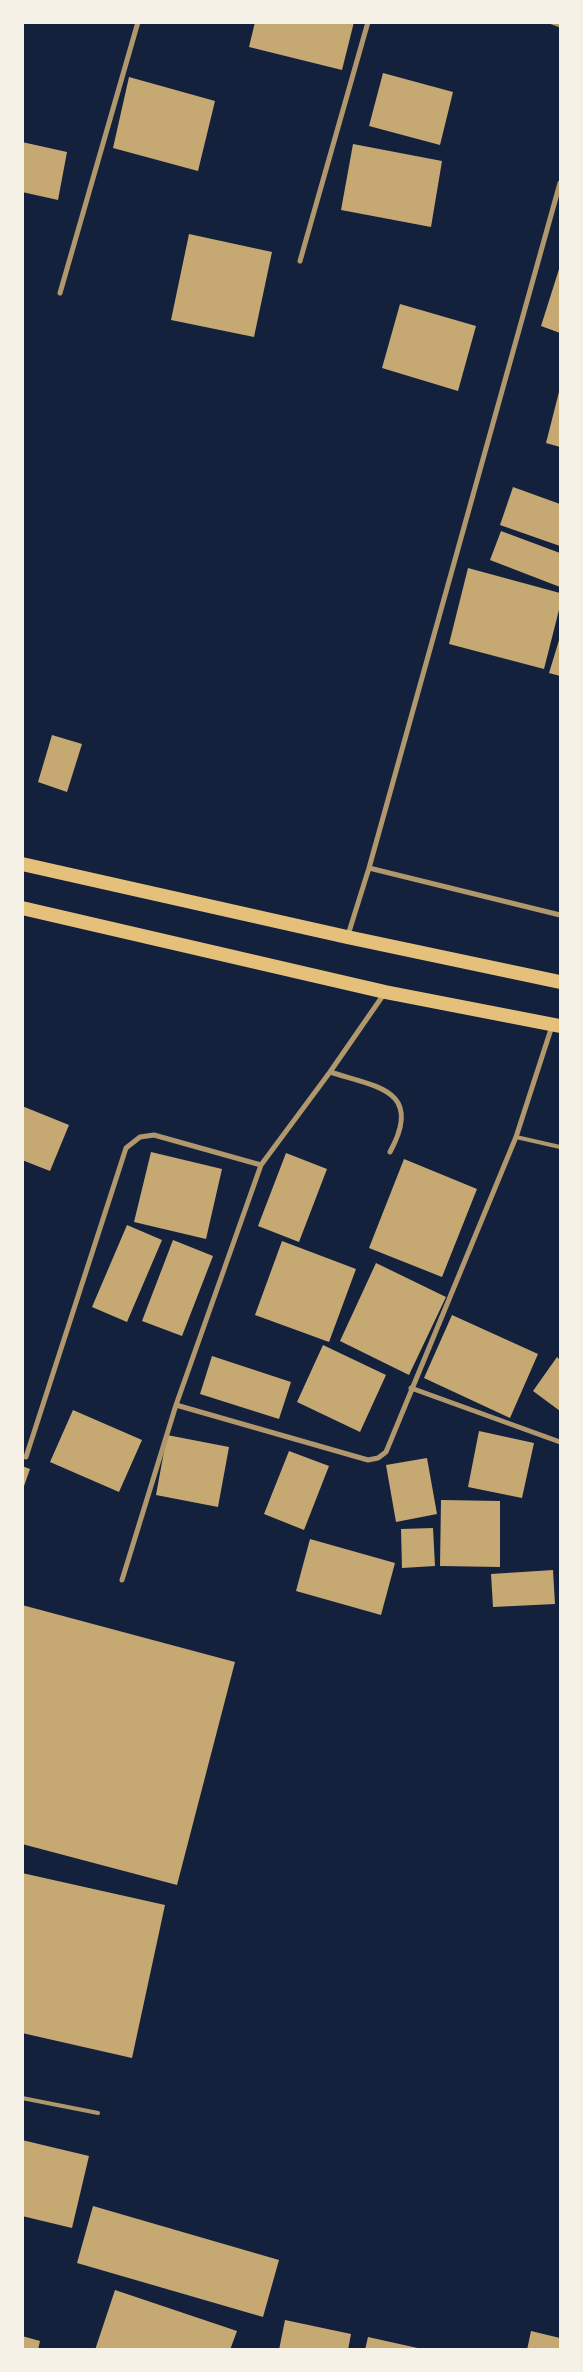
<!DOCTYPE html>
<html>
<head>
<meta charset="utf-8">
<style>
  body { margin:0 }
  #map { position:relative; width:583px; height:2372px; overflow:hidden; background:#14213d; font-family:"DejaVu Sans",sans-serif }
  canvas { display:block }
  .frame { position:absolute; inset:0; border:24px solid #f6f1e7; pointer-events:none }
</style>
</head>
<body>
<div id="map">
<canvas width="583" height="2372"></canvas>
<div class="frame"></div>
</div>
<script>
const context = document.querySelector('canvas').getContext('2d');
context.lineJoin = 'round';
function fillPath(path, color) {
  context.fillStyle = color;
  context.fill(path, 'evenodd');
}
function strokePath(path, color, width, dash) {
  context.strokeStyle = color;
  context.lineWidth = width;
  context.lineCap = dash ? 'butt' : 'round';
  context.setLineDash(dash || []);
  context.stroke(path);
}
const building = new Path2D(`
  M255 22H354L342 70 249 47Z
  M383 73 453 92 440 145 369 126Z
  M129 77 215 101 198 171 113 148Z
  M22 142 67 152 58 200 22 192Z
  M353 144 442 161 431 227 341 210Z
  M189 234 272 252 254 337 171 320Z
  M560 266V333L541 326Z
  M400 304 476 326 458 391 382 368Z
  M560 388V447L546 443Z
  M513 487 560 504V546L500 525Z
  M501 531 560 553V587L490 560Z
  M468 568 560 593V606L544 669 449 644Z
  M560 637V676L549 673Z
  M52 735 82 744 67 792 38 782Z
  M22 1106 69 1125 50 1171 22 1160Z
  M151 1152 222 1169 206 1239 134 1222Z
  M286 1153 327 1169 299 1242 258 1226Z
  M404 1159 477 1189 442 1277 369 1248Z
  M127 1225 162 1240 127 1322 92 1307Z
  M173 1240 213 1256 182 1336 142 1321Z
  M282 1241 356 1269 329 1342 255 1315Z
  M376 1263 446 1297 409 1375 340 1341Z
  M452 1315 538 1354 510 1418 424 1378Z
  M323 1345 386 1375 360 1432 297 1402Z
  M212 1356 291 1382 279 1419 200 1394Z
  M557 1357 560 1360V1411L533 1391Z
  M73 1410 142 1440 119 1492 50 1462Z
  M479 1431 534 1443 522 1498 468 1487Z
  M167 1435 229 1447 218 1507 156 1495Z
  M289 1451 329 1466 304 1530 264 1514Z
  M427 1458 437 1514 396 1522 386 1465Z
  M22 1466 30 1469 23 1489H22Z
  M441 1500 500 1501V1567L440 1566Z
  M433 1528 435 1566 402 1568 401 1529Z
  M310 1539 395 1563 381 1615 296 1591Z
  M553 1570 555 1604 493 1607 491 1574Z
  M22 1605 235 1662 177 1885 22 1844Z
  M22 1873 165 1905 132 2058 22 2033Z
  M22 2140 89 2156 72 2228 22 2216Z
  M93 2206 279 2260 263 2317 77 2263Z
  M115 2290 237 2331 230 2350H95Z
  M285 2320 351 2334 348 2350H279Z
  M531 2331 560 2338V2350H527Z
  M22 2336 40 2341 38 2350H22Z
  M368 2337 422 2349V2350H365Z`);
const service = new Path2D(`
  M516 1137 560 1147
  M22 2098 98 2113`);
const minor = new Path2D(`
  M552 22 560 25
  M300 261 368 22
  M60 293 138 22
  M369 868 560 915
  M348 935 369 868 560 183
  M330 1072C377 1087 424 1090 390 1152
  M411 1388 560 1442
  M176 1405 368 1460 378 1458 386 1452 516 1137 552 1026
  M26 1457 126 1148 140 1137 154 1135 261 1165
  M122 1580 176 1405 261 1165 330 1072 384 994`);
const trunk = new Path2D(`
  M22 864 347 937 560 982
  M22 908 385 992 560 1026`);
fillPath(building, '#c6a872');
strokePath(service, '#b1986c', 4);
strokePath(minor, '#b1986c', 5);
strokePath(trunk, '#e5c07b', 14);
</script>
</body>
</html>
